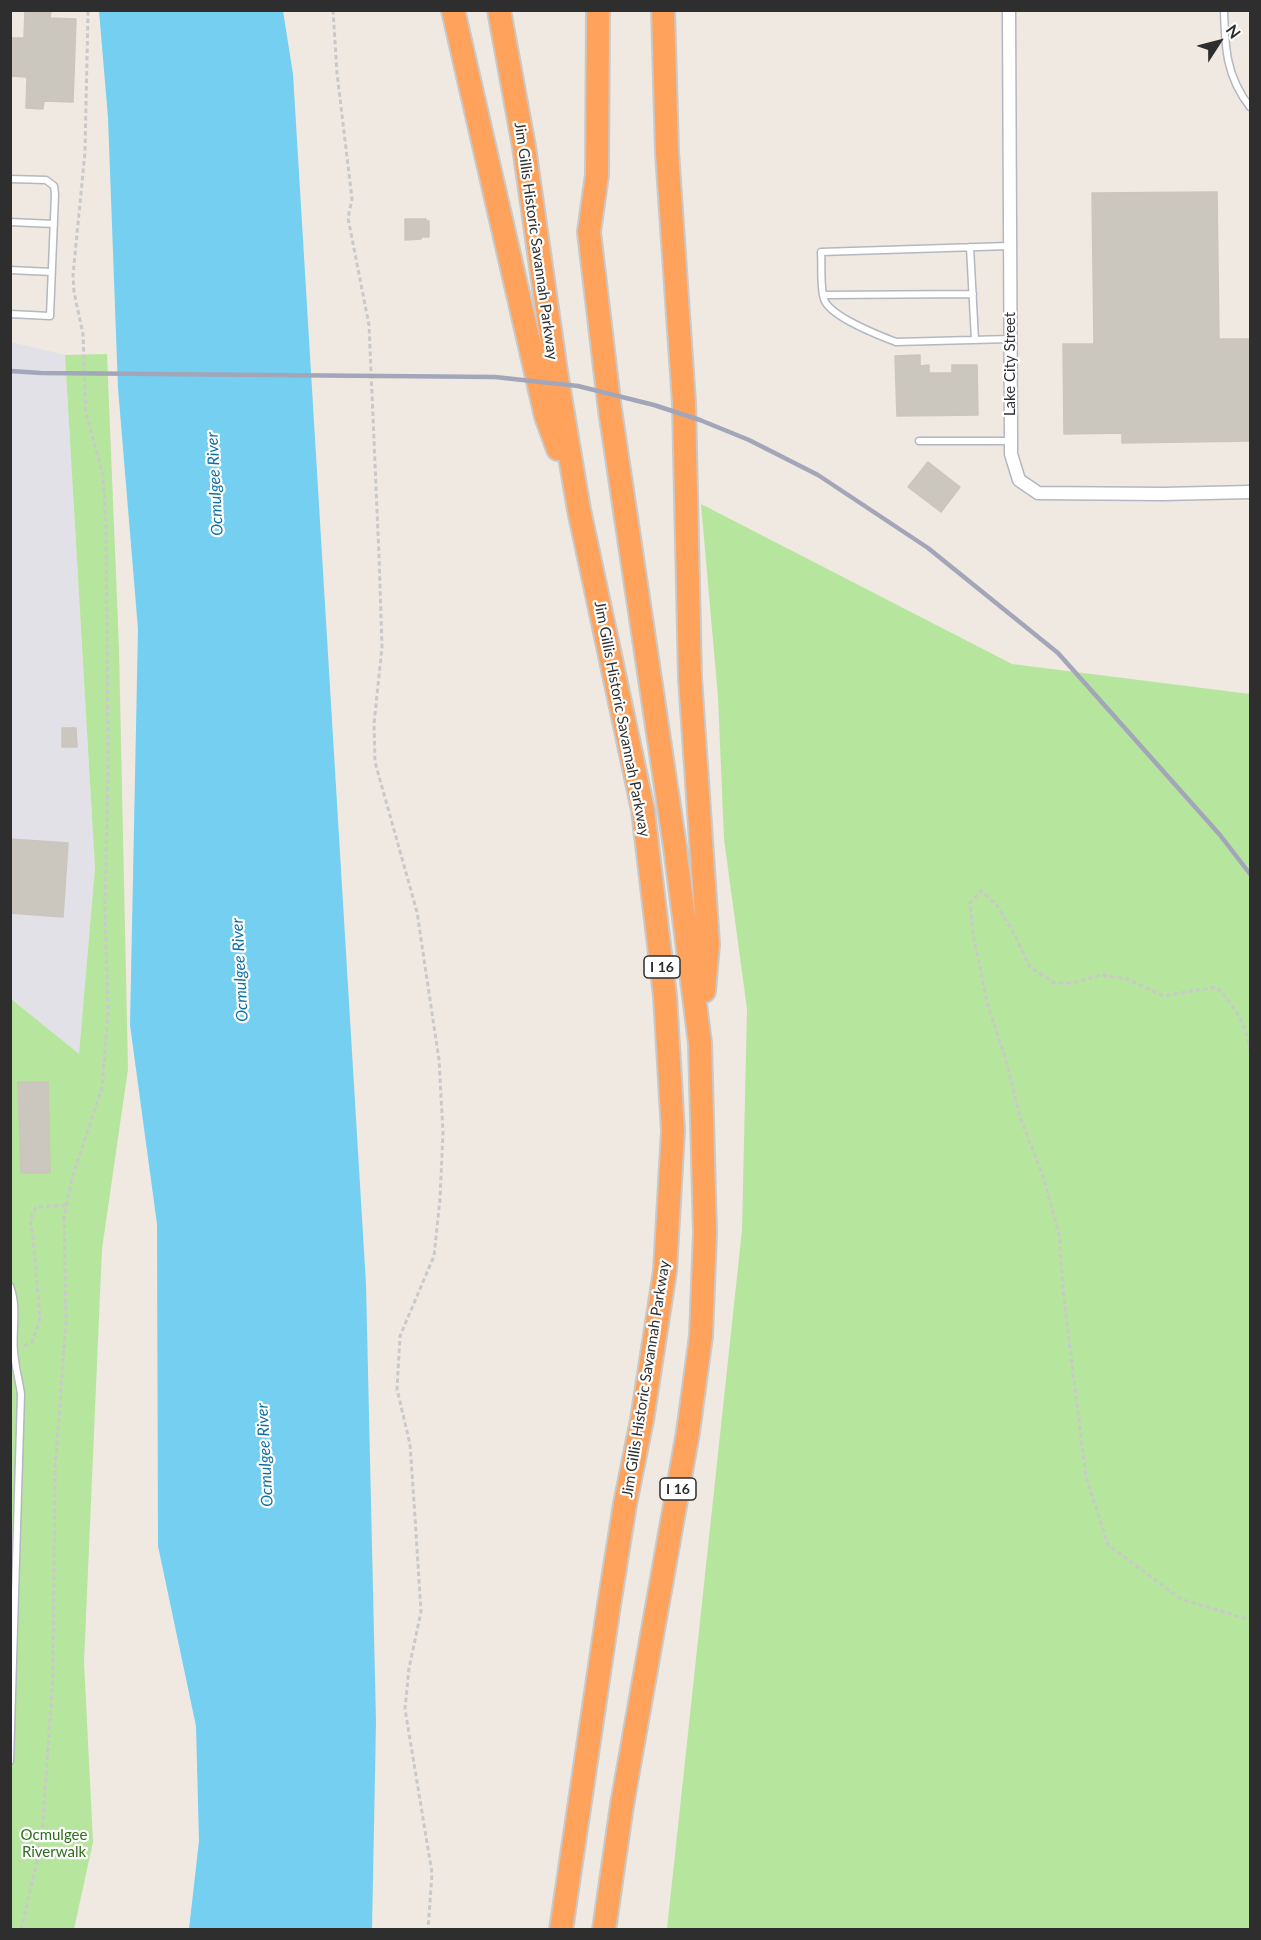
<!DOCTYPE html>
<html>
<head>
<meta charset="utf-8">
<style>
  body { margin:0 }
  #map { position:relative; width:1261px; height:1940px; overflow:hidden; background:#efe9e1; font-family:Lato,sans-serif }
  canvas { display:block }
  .frame { position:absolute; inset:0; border:12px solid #2e2e2e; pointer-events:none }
  .north { position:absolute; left:1189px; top:12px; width:60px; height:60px; -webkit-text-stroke:4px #fff; paint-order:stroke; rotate:54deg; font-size:16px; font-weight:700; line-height:24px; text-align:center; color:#2e2e2e }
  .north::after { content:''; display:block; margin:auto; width:21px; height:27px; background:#2e2e2e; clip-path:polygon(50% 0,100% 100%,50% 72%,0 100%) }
</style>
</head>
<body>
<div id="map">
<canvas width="1261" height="1940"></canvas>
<div class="frame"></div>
<div class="north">N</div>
</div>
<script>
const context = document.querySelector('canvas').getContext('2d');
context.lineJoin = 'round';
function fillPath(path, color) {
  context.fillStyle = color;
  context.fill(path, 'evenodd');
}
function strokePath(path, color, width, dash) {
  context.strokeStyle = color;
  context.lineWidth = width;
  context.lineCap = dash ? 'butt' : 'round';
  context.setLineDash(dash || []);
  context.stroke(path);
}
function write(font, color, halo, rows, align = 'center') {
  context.font = font + ' Lato,sans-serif';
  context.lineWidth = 4.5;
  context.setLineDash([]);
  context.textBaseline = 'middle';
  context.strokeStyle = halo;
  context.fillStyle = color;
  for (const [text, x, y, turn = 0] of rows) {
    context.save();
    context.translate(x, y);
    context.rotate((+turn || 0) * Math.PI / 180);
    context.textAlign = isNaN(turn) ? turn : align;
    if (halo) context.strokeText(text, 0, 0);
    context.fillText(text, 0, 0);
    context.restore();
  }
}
const industrial = new Path2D(`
  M11 342 65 355 95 868 79 1055 11 998Z`);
const green = new Path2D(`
  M107 354 119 649 128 1069 102 1249 84 1662 93 1842 74 1929H11L10 998 79 1054 95 868 65 355Z
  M701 504 1012 664 1250 694V1929H667L742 1230 747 1009 724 839 718 697Z`);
const water = new Path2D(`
  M99 11H283L293 74 366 1284 376 1722 372 1929H189L199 1841 196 1726 158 1546 157 1224 130 1025 138 629 118 388 108 117Z`);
const building = new Path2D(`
  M25 10 51 11 50 18 76 19 73 102 44 101 43 109 26 108 27 77 10 76V38H24Z
  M1217 192 1219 339H1251V441L1122 443V433L1064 434 1063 344H1094L1092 193Z
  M405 219H426V221H429V237H421V239L405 240Z
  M920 355V366L929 365V373H952V365H977L978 415 897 416 895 356Z
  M928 462 960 487 941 512 908 487Z
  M62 728H76L77 747H62Z
  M10 839 68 843 63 917 10 913Z
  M18 1082H48L50 1173H21Z`);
const path = new Path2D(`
  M333 10 337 73 352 199 348 218 369 325 379 556 382 647 374 724 375 762 417 912 439 1060 443 1132 440 1199 434 1256 400 1336 397 1389 410 1444 414 1502 421 1612 409 1668 405 1709 432 1873 428 1930
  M1250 1051C1247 1026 1234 1004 1216 987L1164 996 1127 979 1101 975 1072 983H1054L1030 967 1013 932 996 904 981 891 970 903 973 933 987 1003 1005 1057 1021 1120 1043 1176 1059 1234 1064 1299 1086 1477 1108 1545 1181 1599 1250 1620
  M24 1346 32 1342 40 1319 33 1236 30 1220 36 1207 67 1205
  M21 1930 37 1861 43 1821 53 1675 55 1471 66 1321 64 1217 72 1178 102 1088 108 1014 105 909 108 764 106 523 103 475 86 413 83 334 74 292 73 275 85 152 88 10`);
const lane = new Path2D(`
  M1224 10C1225 48 1226 76 1250 107
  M10 179 46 180 54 186 55 194 50 316 10 314
  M10 222 54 224
  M1009 246 821 252C822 265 820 287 824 299 829 316 880 336 896 342L1010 339
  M970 247 975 340
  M10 270 52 272
  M824 295 973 294
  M919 441H1011
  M10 1286C18 1307 12 1330 14 1352 15 1366 19 1380 21 1394L10 1761`);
const street = new Path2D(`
  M1009 10 1011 441V454L1019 480 1038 493 1163 494 1250 492`);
const highway = new Path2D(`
  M453 10 546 416 558 449
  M499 10 524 147 556 372 579 510 643 810 665 996 673 1131 665 1271 642 1420 625 1504 609 1605 561 1930
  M598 10 597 175 589 232 610 410 675 847 700 1043 705 1233 701 1336 688 1432 622 1805 604 1930
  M663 10 667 152 684 403 690 678 708 944 704 991`);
const rail = new Path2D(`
  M10 371 41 373 495 377 578 386 654 405 700 420 749 440 818 475 928 548 1058 653 1220 835 1250 874`);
const shields = [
  [662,967,36],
  [678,1489,36]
];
const shieldNames = [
  ["I 16",662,967],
  ["I 16",678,1489]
];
const streetNames = [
  ["Jim Gillis Historic Savannah Parkway",536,241,82],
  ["Lake City Street",1010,364,-90],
  ["Jim Gillis Historic Savannah Parkway",622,719,79],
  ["Jim Gillis Historic Savannah Parkway",646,1379,-81]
];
const parkNames = [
  ["Ocmulgee",54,1835],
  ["Riverwalk",54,1852]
];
const waterNames = [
  ["Ocmulgee River",215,484,-93],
  ["Ocmulgee River",240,970,-93],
  ["Ocmulgee River",265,1455,-93]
];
fillPath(industrial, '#e3e1e8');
fillPath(green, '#b6e59e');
fillPath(water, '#75cff0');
fillPath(building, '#cbc7bf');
strokePath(building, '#cbc5ba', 1.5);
strokePath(lane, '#b4b7c1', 9);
strokePath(street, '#b4b7c1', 15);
strokePath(highway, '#c9c9c9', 26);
strokePath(path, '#c9c9c9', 3, [4.5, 3]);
strokePath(lane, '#fff', 6);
strokePath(street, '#fff', 12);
strokePath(highway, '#ffa35c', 22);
strokePath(rail, '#a3a6b8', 4.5);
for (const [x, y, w] of shields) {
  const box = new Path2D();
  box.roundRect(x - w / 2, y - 11, w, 22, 4.5);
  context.fillStyle = '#fff';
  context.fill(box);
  strokePath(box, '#2e2e2e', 1.5);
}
write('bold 14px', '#2e2e2e', null, shieldNames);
write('15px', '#2e2e2e', '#fff', streetNames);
write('15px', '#2c6e1b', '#fff', parkNames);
write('italic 16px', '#0d6fa3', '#fff', waterNames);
</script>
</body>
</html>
